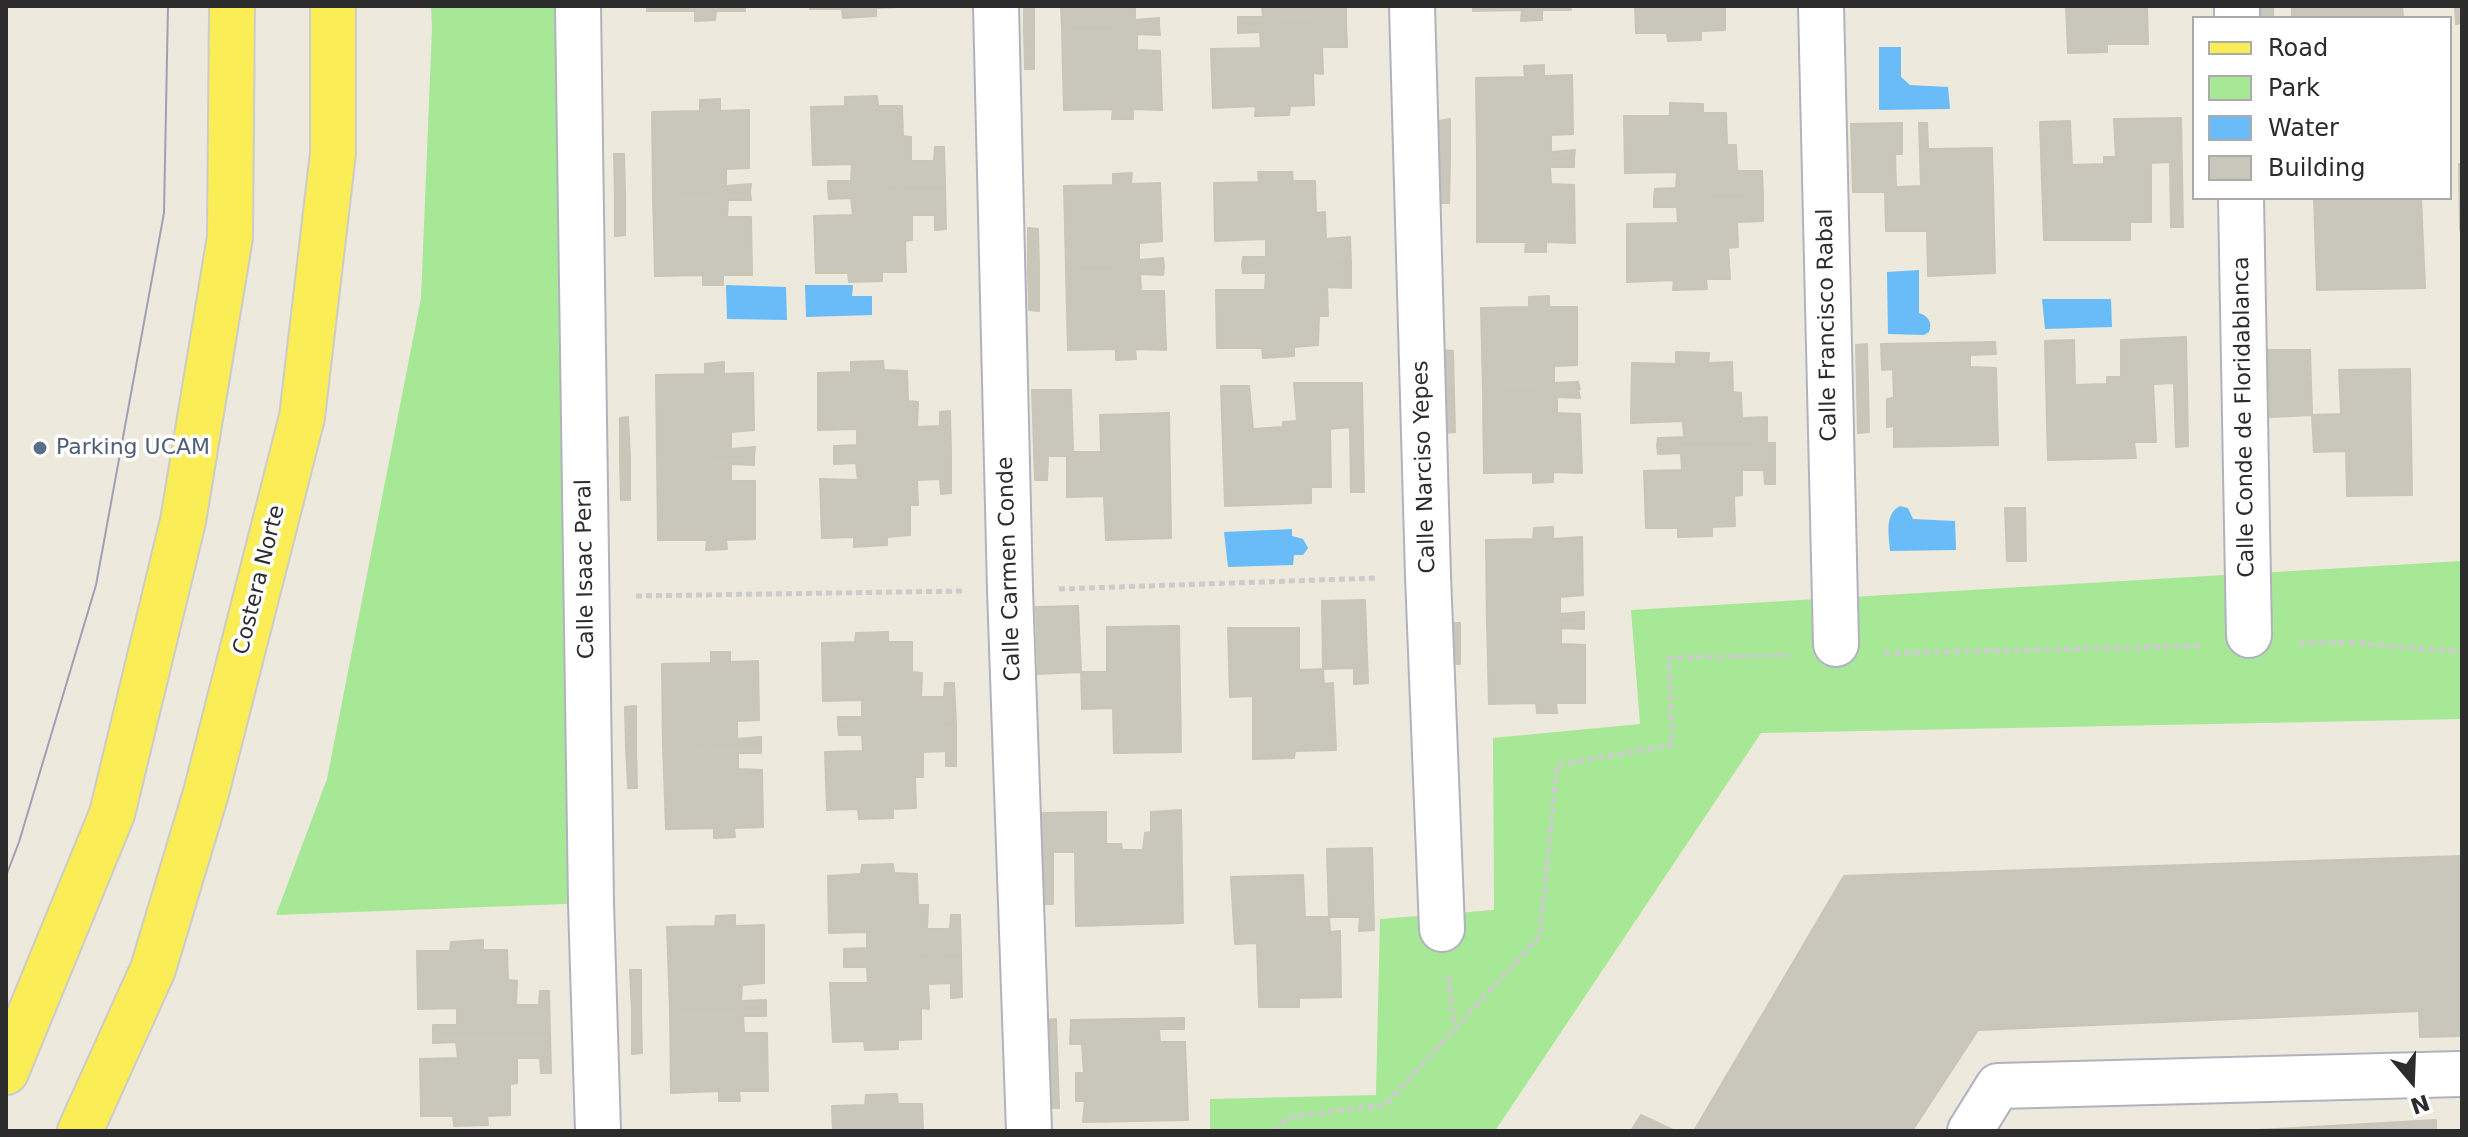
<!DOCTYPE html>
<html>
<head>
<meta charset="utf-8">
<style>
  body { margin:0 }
  #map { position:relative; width:2468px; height:1137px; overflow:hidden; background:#eee9dd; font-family:"DejaVu Sans",sans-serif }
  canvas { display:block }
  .frame { position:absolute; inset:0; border:8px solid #2c2c2c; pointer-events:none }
  .legend { position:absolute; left:2192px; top:16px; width:260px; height:184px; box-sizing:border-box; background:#fff; border:2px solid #ababab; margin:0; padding:10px 14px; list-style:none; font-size:24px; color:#2c2c2c }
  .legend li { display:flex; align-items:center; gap:16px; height:40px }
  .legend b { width:40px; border:2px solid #ababab }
  .north { position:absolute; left:2372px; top:1041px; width:80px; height:80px; -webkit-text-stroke:6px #fff; paint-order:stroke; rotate:161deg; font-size:22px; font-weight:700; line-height:32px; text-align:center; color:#2c2c2c }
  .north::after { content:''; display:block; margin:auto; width:28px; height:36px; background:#2c2c2c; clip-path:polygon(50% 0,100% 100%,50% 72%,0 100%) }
</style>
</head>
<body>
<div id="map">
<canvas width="2468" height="1137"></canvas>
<div class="frame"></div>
<ul class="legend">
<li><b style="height:10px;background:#faed56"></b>Road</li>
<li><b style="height:22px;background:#a6e896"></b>Park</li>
<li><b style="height:22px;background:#69bcf7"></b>Water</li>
<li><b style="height:22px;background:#c9c7bb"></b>Building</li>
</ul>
<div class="north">N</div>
</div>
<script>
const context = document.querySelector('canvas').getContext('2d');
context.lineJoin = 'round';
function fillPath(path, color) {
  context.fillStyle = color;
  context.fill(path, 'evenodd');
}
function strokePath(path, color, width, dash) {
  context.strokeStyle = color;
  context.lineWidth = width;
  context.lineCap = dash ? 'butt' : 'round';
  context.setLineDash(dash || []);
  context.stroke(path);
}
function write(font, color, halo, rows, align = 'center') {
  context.font = font + ' "DejaVu Sans",sans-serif';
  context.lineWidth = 7;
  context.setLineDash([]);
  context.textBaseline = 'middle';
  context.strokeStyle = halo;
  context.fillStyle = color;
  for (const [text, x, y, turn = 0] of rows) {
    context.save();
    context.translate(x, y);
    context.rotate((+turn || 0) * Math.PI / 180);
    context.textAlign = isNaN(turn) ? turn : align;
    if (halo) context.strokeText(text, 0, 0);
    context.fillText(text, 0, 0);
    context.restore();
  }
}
const green = new Path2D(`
  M431 6H582L591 903 276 915 327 779 421 298 432 29Z
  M2462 561V719L1761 733 1495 1131H1210V1099L1376 1095 1380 919 1494 910 1493 738 1640 724 1631 610Z`);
const water = new Path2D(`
  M1879 47H1901V77L1910 85 1948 87 1950 109 1879 110Z
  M1919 270V313C1928 316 1933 322 1929 332L1924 335 1888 334 1887 272Z
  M726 285 786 287 787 320 727 319Z
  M805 285H853L852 296H872V315L806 317Z
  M2042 299H2111L2112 327 2045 329Z
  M1900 506 1908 508 1913 519 1955 521 1956 550 1890 551C1889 535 1884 514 1900 506Z
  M1292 529V536L1303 539 1308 548 1303 555H1294L1293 565 1228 567 1224 532Z`);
const building = new Path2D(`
  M647 6H745V11H716L715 20 695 21V11H647Z
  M810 6H900V7L876 8V16L843 18 842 9H810Z
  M1024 6H1034V28L1024 29Z
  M1061 6H1135V20L1159 18V26L1062 29Z
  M1262 6H1346V22L1238 24V17H1263Z
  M1473 6H1570L1571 10H1542V20L1521 21 1522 10 1473 11Z
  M1635 6H1725V30L1701 31V40L1668 41 1667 33H1636Z
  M2066 6H2147L2148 44H2107V52L2068 53Z
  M2261 6H2273V18H2261Z
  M2292 6H2402L2403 18H2292Z
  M2455 6H2462V23L2456 24Z
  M1346 22 1347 47H1322L1323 74 1313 73 1314 105 1290 106 1289 115 1255 116 1256 106 1213 108 1211 49 1261 48 1260 32 1238 33V24Z
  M1159 26 1160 35 1137 34V50L1160 51 1162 110 1133 109V119H1112L1113 109 1064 110 1062 29Z
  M1034 28V69H1025L1024 29Z
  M1544 65V76L1572 75 1573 134 1551 135V152L1575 150 1574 159 1477 160 1476 78 1525 77 1524 66Z
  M877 96 878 106H902L903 136 911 137V161H934L935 147H944L945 188 828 189V181H851L852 164 813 165 811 107 845 106V97Z
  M720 99V111L749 110V168L726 169V186L751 184 750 192 653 194 652 112 700 111V100Z
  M1670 103 1703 104V113H1726L1727 145H1736L1737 171H1762L1763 195 1654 198 1655 189 1676 188 1677 172 1625 173 1624 116H1670Z
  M2181 118 2183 227H2171L2170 162 2151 163V222H2130V240H2044L2040 122 2070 121 2072 165 2104 164V157H2116L2114 119Z
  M1450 119V161H1440L1439 121Z
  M1902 123V154H1895L1896 187 1921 186 1919 123H1927L1928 149 1992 148 1995 273 1928 276 1927 231H1886L1885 192H1853L1851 124Z
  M614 154H624L625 195 615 194Z
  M1574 159V167H1550L1551 184 1574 185 1575 243 1546 242V252H1525L1526 242H1477V160Z
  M1440 161H1450L1449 203H1440Z
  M2459 164H2462V230H2460Z
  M1258 172H1292L1293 181H1315L1316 213 1325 212 1326 239 1350 237 1351 263 1242 265 1243 257H1266V239L1215 241 1214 183 1259 182Z
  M1132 173 1131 184 1160 183 1162 241 1139 243V260L1163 258 1164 266 1066 269 1064 186 1113 185V174Z
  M945 188 946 229 935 230V215H912V240L905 241 906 272H882V281L849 282 848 273H816L814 216 853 215 851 198 829 199 828 189Z
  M750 192 751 200H728L727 217H751L752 275H723V285H703V275L655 276 653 194Z
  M615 194 625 195V235L615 236Z
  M1763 195V221L1737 222 1738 247 1728 248 1730 279H1706L1707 289 1673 290 1674 280 1627 282V224L1678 223 1677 207H1654V198Z
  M2314 198H2421L2425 288 2317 290Z
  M1028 228 1038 229 1039 268 1028 270Z
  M1351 263V288L1327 287 1328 316H1319L1318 345 1294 347V356L1263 358 1262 348H1217L1216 290H1265L1266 273H1243L1242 265Z
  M1164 266 1163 275 1140 274 1141 291H1164L1166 350 1135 349 1136 359 1116 360V349L1068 350 1066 269Z
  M1039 268V311L1029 310 1028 270Z
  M1549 296V307H1577V365L1554 366V383L1578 382 1580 389 1483 392 1481 308 1529 307V297Z
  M2186 337 2188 446 2176 447 2174 383 2153 384 2156 442H2134L2136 458 2048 460 2045 341 2074 340 2075 385 2107 384V377H2121V340Z
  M1995 342 1996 354 1970 355V367L1996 368 1998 445 1894 447V426L1887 427V399L1894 398 1893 369 1882 370 1881 344Z
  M1867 344 1869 432 1858 433 1856 345Z
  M1443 350 1453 351 1454 392H1445Z
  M2268 350H2310L2312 415 2270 417Z
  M1676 352 1709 353 1708 363 1732 362 1733 392 1741 393 1742 418 1767 417V443L1657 445 1658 438 1684 437 1683 421 1631 423 1632 363 1676 364Z
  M883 361 884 370 907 371 908 401 918 402 917 427 940 426V412L950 411 951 453 834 454V446L857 445V429L818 430V373L851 372V362Z
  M724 362V374L753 373 754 430 731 432V449L755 447 754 456 657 459 656 375 705 374V364Z
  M2410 369 2412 495 2347 496 2346 451 2314 452 2312 415 2341 414 2339 370Z
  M1294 383H1362L1364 492H1351L1350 427 1330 429 1331 487H1311V503L1225 506 1221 386H1249L1253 429 1283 427V422L1297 421Z
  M1578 389 1580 398 1557 397V413L1580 414 1582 473 1553 472V482L1533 483V472L1484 473 1483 392Z
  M1032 390H1071L1073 452H1101L1100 415 1169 413 1171 538 1106 540 1104 496 1067 497V456H1048L1047 480H1035Z
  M1445 392H1454L1455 432 1445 433Z
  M628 417 630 459H620V418Z
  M1775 443V484H1765L1764 470H1742V495L1734 496 1735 526 1712 527V536L1678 537V528H1646L1644 471 1682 470 1681 453 1658 454 1657 445Z
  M951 453V493L941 494 940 479 917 480 918 505H910V535L887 537V545L854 547V537L822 538 820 479 858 480 856 463 834 464V454Z
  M754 456V465L731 464V481H755V539L726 540 727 549 706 550 707 540H658L657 459Z
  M620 459H630V500H621Z
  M2005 508H2025L2026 561H2007Z
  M1553 527V539L1582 537 1583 595 1560 597V614L1584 612V620L1487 622 1486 540 1533 539 1534 528Z
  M1365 600 1368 683 1354 684V668L1323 669 1322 601Z
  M1078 606 1081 672 1038 674 1036 607Z
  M1584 620V629L1561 628V644L1585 645V703H1556L1557 713H1537L1536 703 1489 704 1487 622Z
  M1449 623H1460V664L1450 663Z
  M1179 626 1181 752 1114 753 1113 708 1082 709 1081 672H1107V627Z
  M1228 628H1299V670L1323 669 1324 684 1333 683 1336 750 1295 751 1294 758 1253 759V696L1230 697Z
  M888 632V642H912V672L922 673 921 697H944L945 683H954L956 724 838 727V717H862V700L823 701 822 643 855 642 856 633Z
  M711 652H730V662L758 661 759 720 737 721V739L761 737V745L663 746 662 664 711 663Z
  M636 706V747H626L625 707Z
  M956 724V766H946V751L923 752V777H915L916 808 893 809V818L859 819 858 809 827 810 825 752 863 751 862 735H839L838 727Z
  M761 745V753H738V769L762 770 763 827 734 828 735 837 714 838V828L666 829 663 746Z
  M626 747H636L637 788H628Z
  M1181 810 1183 923 1076 926 1075 852H1053V904H1042L1041 813 1106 812V844H1121L1122 850H1143L1145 833 1151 832V812Z
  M1372 848 1374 930 1359 931 1360 917H1329L1327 849Z
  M2462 856V1036L2420 1037 2419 1011 1978 1030 1912 1131H1694L1844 876Z
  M893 864 894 873 917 874 918 905H928L927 929H950L951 915H960L961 956 844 958V949L867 948V932L829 933 828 876 861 874 862 865Z
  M1303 875 1305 917H1329L1330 932 1340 931 1341 997 1299 998V1007H1259L1257 943 1235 944 1231 877Z
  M735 915V926L764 925V983L742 985 741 1001 766 1000V1008L670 1010 667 927 715 926 716 916Z
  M483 940V950H507L508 980 517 981 516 1005H539L540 991H549L550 1033H433V1025H457V1008L418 1009 417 951H450L451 942Z
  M961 956 962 997 951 998V983L928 984 929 1009 921 1008V1039L898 1040V1049L865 1050 864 1041 833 1042 830 983H868L867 967H844V958Z
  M630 970H641V1012H632Z
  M766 1008V1016H743L744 1033H767L768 1091H739L740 1101H719V1091L671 1093 670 1010Z
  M632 1012H641L642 1053 632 1054Z
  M1184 1018V1029H1159L1160 1042H1185L1188 1120 1083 1122 1085 1101H1076V1073H1084L1082 1044H1070L1071 1020Z
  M1056 1019 1059 1108H1046L1045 1020Z
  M433 1033H550L551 1073H541L540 1058H517V1083L510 1084V1115L487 1116 488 1125 454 1126 453 1116H421L420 1059 458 1058 456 1042 433 1043Z
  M897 1094 898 1104H922L923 1131H833L832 1106 865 1105 866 1095Z
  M1641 1115 1675 1131H1631Z
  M2436 1120V1131H2241Z`);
const path = new Path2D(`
  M1059 589 1377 578
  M636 596 962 591
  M2299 644 2347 642 2462 652
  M1884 653 2201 646
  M1448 977 1455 1029
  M1274 1131 1289 1117 1385 1105 1540 936 1557 765 1672 745 1669 658 1790 655`);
const minor = new Path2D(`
  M578 6 591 903 598 1131
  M996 6 1010 590 1029 1131
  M1412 6 1428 576 1442 929
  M1821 6 1836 644
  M2237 6V18
  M2241 198 2249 635
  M1970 1131 1998 1086 2460 1074`);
const major = new Path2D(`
  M6 1072 112 814 183 521 230 237 232 6
  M80 1131 153 969 206 793 302 417 333 153V6`);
const tram = new Path2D(`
  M6 876 19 842 96 585 164 213 168 6`);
const markers = [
  [40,448,8,"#5c6f8a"]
];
const streetNames = [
  ["Calle Francisco Rabal",1828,325,-91],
  ["Calle Conde de Floridablanca",2245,417,-91],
  ["Calle Narciso Yepes",1425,467,-92],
  ["Calle Isaac Peral",586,569,-91],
  ["Calle Carmen Conde",1010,569,-92],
  ["Costera Norte",260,580,-76]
];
const serviceNames = [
  ["Parking UCAM",56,448]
];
fillPath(green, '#a6e896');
fillPath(water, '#69bcf7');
fillPath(building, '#c9c7bb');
strokePath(building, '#cac6b6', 2);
strokePath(minor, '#b1b2c0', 48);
strokePath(major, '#ccc', 48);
strokePath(path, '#ccc', 5, [6, 4]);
strokePath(minor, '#fff', 44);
strokePath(major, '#faed56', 44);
strokePath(tram, '#9f9fb7', 2);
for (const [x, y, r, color] of markers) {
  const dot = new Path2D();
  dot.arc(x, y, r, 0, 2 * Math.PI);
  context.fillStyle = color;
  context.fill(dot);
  strokePath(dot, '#fff', 3);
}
write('22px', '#2c2c2c', '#fff', streetNames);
write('22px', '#4e5e75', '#fff', serviceNames, 'left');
</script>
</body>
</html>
